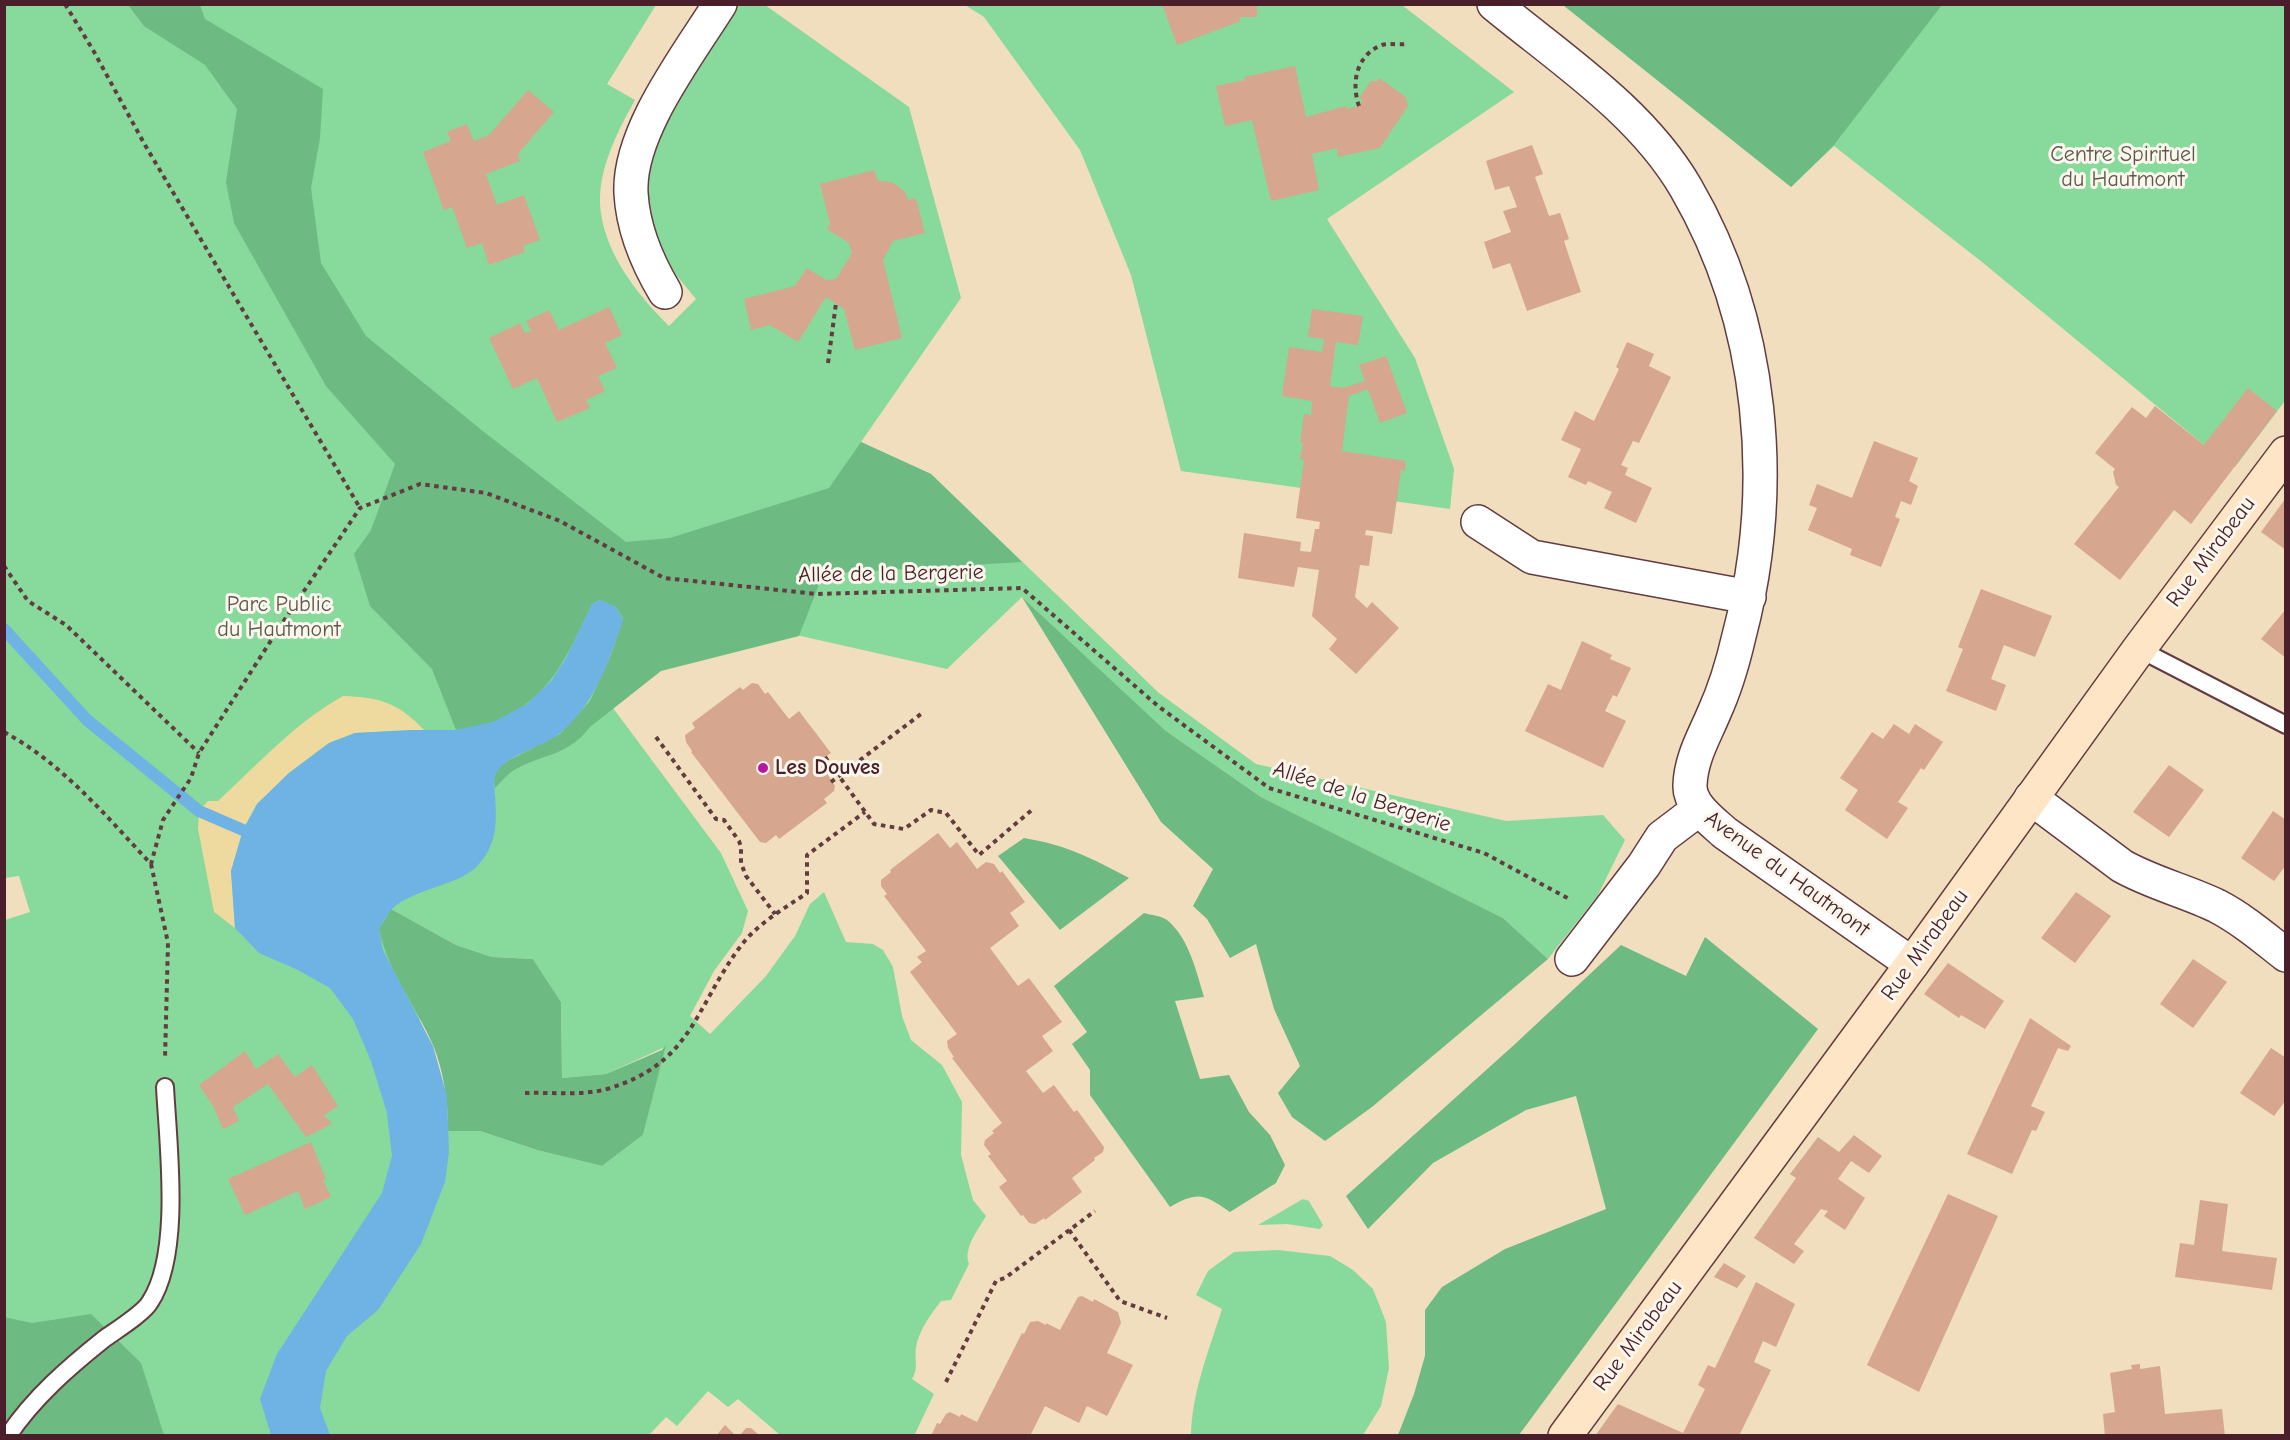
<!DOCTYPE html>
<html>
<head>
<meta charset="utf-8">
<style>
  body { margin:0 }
  #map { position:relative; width:2290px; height:1440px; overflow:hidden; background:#f1debe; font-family:"Comic Neue",sans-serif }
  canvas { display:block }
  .frame { position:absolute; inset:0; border:6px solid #4a1f2b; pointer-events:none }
</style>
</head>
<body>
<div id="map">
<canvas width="2290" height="1440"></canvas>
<div class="frame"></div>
</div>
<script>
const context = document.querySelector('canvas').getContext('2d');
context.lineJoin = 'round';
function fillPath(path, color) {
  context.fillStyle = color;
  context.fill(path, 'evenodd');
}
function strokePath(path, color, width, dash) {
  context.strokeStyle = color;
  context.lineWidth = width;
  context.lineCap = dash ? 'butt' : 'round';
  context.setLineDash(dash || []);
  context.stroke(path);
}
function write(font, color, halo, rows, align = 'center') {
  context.font = font + ' "Comic Neue",sans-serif';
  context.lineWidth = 6;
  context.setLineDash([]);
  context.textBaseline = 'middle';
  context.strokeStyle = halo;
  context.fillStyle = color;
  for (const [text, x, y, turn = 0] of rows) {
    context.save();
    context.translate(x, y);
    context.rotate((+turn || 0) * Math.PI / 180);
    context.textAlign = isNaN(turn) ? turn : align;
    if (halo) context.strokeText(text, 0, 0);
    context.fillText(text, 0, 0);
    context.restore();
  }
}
const green = new Path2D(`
  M5 4 656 5 607 84 635 100C617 132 595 175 601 213 607 257 639 296 669 326L696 299 661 257 642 187 654 140 737 5H765L909 107 961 298 861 442 931 474 1159 693 1256 764 1506 821 1603 815 1625 840 1598 895 1548 959 1503 918 1261 797 1166 731 1022 597 947 669 646 601 590 725 613 708 721 853 748 911 742 933 714 971 690 1016 710 1034 766 976 795 936 810 904 824 892 846 942 873 944 883 950 893 967 902 1016 911 1040 942 1065 962 1102 961 1155 973 1200 986 1216C978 1230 963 1248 969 1264L951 1300 941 1301C931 1314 919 1330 916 1347 914 1359 919 1368 912 1379L934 1394 914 1436 780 1435 738 1399 728 1407 708 1391 677 1426 666 1417 649 1435H5V920L30 912 19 876 5 878ZM391 909 456 945 492 957 533 959 561 1002 562 1078 606 1074 665 1047 643 1135 602 1166 537 1150 480 1131H449Z
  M965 5H1402L1514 92 1327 219 1415 358 1454 469 1450 509 1181 471 1131 275 1080 150 984 17Z
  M1563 5H2285V401L2235 467 2204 445 1982 262 1834 146 1791 187Z
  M1303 1199 1309 1201 1323 1225 1320 1229 1287 1224 1258 1225Z
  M1278 1250 1330 1256 1353 1270 1373 1289 1386 1322 1389 1368 1381 1406 1363 1435H1191C1192 1392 1209 1350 1222 1309L1196 1295 1208 1271 1234 1252Z`);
const forest = new Path2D(`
  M128 5H200L205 19 323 89 320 138 311 188 321 263 366 336 484 432 626 542 670 538 829 488 861 442 931 474 1022 562 823 574 799 636 661 671 590 727C568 756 545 753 516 769 508 773 502 781 495 788L494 776 502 764 560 734 590 701 611 655 623 619 616 607 600 600 592 604C568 654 550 701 493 722 482 726 468 728 456 730L432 669 370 606 354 554 371 530 395 464 326 386 234 223 226 182 237 109 205 65 144 26Z
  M1563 5H1942L1833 146 1791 187Z
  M1022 597 1166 731 1261 797 1503 918 1548 959 1372 1107 1325 1141 1292 1117 1278 1093 1300 1066 1274 1009 1256 944 1230 958 1207 919 1193 906 1213 869 1161 822Z
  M1024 838C1067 845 1091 858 1129 878L1060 930 998 856Z
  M391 909 456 945 492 957 533 959 561 1002 562 1078 606 1074 662 1050 666 1045 643 1135 602 1166 537 1150 480 1131H448C448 1102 444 1072 433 1045 416 1006 388 972 379 929Z
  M1144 913C1151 915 1162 916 1167 920 1189 938 1196 971 1204 997L1175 1001 1200 1079 1229 1075 1249 1112 1270 1135 1285 1165 1276 1183 1230 1212C1204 1194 1198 1191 1170 1207L1090 1095V1070L1072 1044 1087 1032 1054 986Z
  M1705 937 1818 1029 1519 1435H1398L1414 1394 1425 1356V1310L1442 1287 1505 1249 1606 1209 1576 1096 1526 1110 1433 1163 1368 1229 1346 1196 1514 1045 1621 945 1686 976Z
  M91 1314 141 1363 164 1435H5L4 1317 32 1323Z`);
const sand = new Path2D(`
  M343 696C379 697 399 703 424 730L355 733 329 743 289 773 257 804 243 830 231 871 235 928 214 912 198 829 199 811 208 801H218C258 764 295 723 343 696Z`);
const water = new Path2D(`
  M600 600 616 607 623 620C609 661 595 704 560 733 544 747 504 755 496 774 493 780 495 789 495 796 497 822 497 844 479 864 461 886 412 888 391 910 386 915 383 923 379 929L383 950 433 1046 447 1096 449 1152 445 1182 421 1244 378 1310 347 1336 326 1371 320 1408 330 1435H271L260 1399 277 1354 382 1193 392 1156 387 1113 371 1061 353 1019 330 988 296 969 259 953 235 928 231 871 243 830 257 804 289 773 329 743 355 733 410 730H456L493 722 527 704 551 681 565 660 592 604Z`);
const stream = new Path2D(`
  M4 629 87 720 199 811 243 830`);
const building = new Path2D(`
  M1162 4H1257V17H1239L1241 21 1177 45Z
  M1295 66 1306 117 1346 106 1347 109 1359 106 1363 100 1359 98 1371 81H1377L1379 78 1407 98 1406 100 1408 106 1380 148 1338 157 1337 148 1312 154 1319 190 1271 201 1252 120 1225 126 1216 86 1245 80 1244 77Z
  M528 90 554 112 518 154 520 161 486 174 497 205 524 195 540 240 523 246 525 252 489 265 482 243 467 248 452 207 444 210 423 152 451 141 447 132 467 124 474 141 489 135Z
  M1532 145 1543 174 1535 177 1549 216 1560 213 1569 239 1564 241 1581 292 1527 311 1510 263 1493 269 1484 242 1511 232 1503 211 1517 207 1509 186 1495 190 1486 161Z
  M874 170 878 181 892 182 904 191 909 200 916 198 925 233 893 241 883 260 902 338 855 350 844 309 826 297 798 342 770 325 751 330 744 299 795 286 807 268 826 280 836 279 852 253 849 243 827 229 830 224 820 184Z
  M609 307 622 335 605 343 617 368 598 376 605 391 586 400 590 408 557 422 537 378 513 389 489 338 520 323 525 333 531 331 526 321 549 310 559 330Z
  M1312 309 1363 316 1358 345 1336 342 1330 386 1343 388 1365 381 1359 365 1386 356 1407 413 1380 423 1368 389 1349 396 1342 451 1406 461 1405 471 1401 470 1392 534 1366 530 1365 535 1373 536 1369 566 1360 565 1355 597 1367 608 1372 602 1399 628 1356 674 1329 649 1337 639 1312 616 1319 570 1298 567 1294 587 1238 578 1244 533 1301 542 1300 551 1311 552 1315 529H1319L1320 522 1296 518 1304 460 1300 459 1303 443H1300L1304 414 1311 415 1312 401 1282 396 1289 347 1322 352 1324 339 1308 337Z
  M1627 342 1654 354 1649 366 1671 377 1639 443 1633 441 1621 465 1628 468 1625 475 1652 488 1636 523 1604 508 1612 492 1588 481 1586 485 1568 477 1581 449 1561 440 1575 411 1594 421 1619 369 1616 367Z
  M2248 388 2277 411 2191 524 2174 510 2120 580 2074 544 2119 487 2116 485 2113 472 2115 469 2095 453 2132 407 2146 418 2155 406 2204 445Z
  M1874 441 1918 458 1909 481 1918 486 1911 505 1901 501 1895 517 1900 519 1881 567 1850 555 1852 549 1808 530 1817 508 1809 505 1817 484 1852 498Z
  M2286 498V550L2261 532Z
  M1981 589 2052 616 2035 657 2004 645 1991 679 2006 685 1996 711 1946 691 1963 649 1958 647Z
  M2286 609V658L2261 639Z
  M1582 641 1612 655 1610 659 1631 668 1617 697 1613 695 1605 711 1626 721 1603 768 1525 731 1548 684 1561 690Z
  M752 683 758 684 765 694 768 692 789 719 799 711 831 753 819 761 835 786 834 791 824 799 827 803 779 839 776 835 766 843 760 842 691 752 692 751 686 742 685 735 695 728 692 723 740 687 743 690Z
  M1894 724 1909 734 1915 724 1943 742 1924 770 1921 768 1898 802 1908 808 1887 839 1845 810 1858 790 1840 778 1872 732 1883 739Z
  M2169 765 2204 790 2169 837 2133 812Z
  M2273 811 2286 820V865L2274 881 2241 858Z
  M938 833 950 848 957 842 977 869 986 862 994 864 1000 873 1002 871 1025 902 1010 913 1019 926 990 948 1018 986 1029 978 1062 1022 1042 1036 1053 1051 1026 1071 1043 1093 1054 1085 1074 1112 1077 1110 1104 1147 1103 1152 1094 1158 1095 1160 1072 1178 1082 1192 1045 1220 1044 1218 1035 1224 1029 1223 1023 1215 1021 1216 999 1187 1007 1181 988 1156 991 1154 984 1145 985 1140 994 1133 992 1131 1002 1123 952 1058 954 1057 948 1048 947 1041 957 1034 910 972 922 962 917 957 926 951 884 896 887 894 881 886V880L891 872 890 870Z
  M2076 892 2111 916 2075 963 2041 938Z
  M2193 959 2227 982 2193 1028 2160 1004Z
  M1948 963 2004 1001 1985 1029 1961 1015 1959 1018 1924 994Z
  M2030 1018 2071 1046 2068 1051 2058 1048 2031 1106 2045 1112 2036 1131 2032 1130 2012 1174 1967 1154Z
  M2271 1048 2286 1058V1100L2274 1116 2240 1093Z
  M245 1051 256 1069 278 1054 295 1077 312 1065 338 1106 324 1115 332 1124 306 1137 268 1084 233 1107 239 1121 223 1129 213 1106 199 1085Z
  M1854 1135 1882 1156 1869 1173 1851 1161 1838 1179 1865 1198 1845 1230 1824 1216 1828 1211 1821 1209 1794 1244 1804 1251 1794 1264 1754 1238 1796 1178 1790 1174 1818 1137 1839 1152Z
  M311 1142 326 1179 323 1180 331 1197 305 1209 298 1191 245 1215 228 1179Z
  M1948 1194 1998 1216 1919 1392 1867 1365Z
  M2200 1200 2228 1204 2222 1251 2277 1258 2272 1290 2175 1277 2180 1243 2194 1245Z
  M1724 1263 1746 1276 1737 1288 1714 1277Z
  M1756 1282 1795 1304 1776 1347 1763 1341 1754 1362 1771 1370 1739 1436H1595L1618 1404 1683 1433 1705 1389 1698 1385 1708 1365 1715 1368Z
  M1082 1296 1093 1302 1094 1299 1118 1312 1121 1323 1107 1353 1133 1365 1107 1416 1087 1406 1079 1423 1045 1406 1030 1436H931L937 1423 940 1424 946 1414 950 1412 960 1417 961 1414 977 1422 1022 1333 1024 1334 1030 1322 1038 1321 1046 1325V1323L1060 1330 1078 1297Z
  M2140 1364V1369L2160 1366 2165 1414 2222 1409 2225 1436H2105L2103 1414 2115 1412 2110 1373 2132 1369 2131 1365Z
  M725 1425 736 1436H716Z
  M746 1428H751L760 1436H739Z`);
const path = new Path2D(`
  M65 4 93 50 145 145 360 508
  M1359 106C1351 83 1356 55 1382 45 1389 43 1399 45 1406 44
  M828 363 836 303
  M4 566 28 601 66 625 199 753
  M4 732C62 763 107 817 151 864L163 820 191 778 199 753 279 628 360 508 420 484 486 493 560 521 664 578 817 594 1022 588 1158 706 1269 788 1484 853 1571 900
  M656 737 716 819 724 820 739 841 741 847V863L746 876 775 914
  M825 757 874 824 904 829 931 810 946 813 979 855 1033 809
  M831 782 921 714
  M151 864 168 943 165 1059
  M525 1093C552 1092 581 1096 607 1089 692 1064 694 1009 740 947 757 924 782 910 807 893V855L865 812
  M1069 1230 1120 1301 1167 1318
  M946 1382 996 1281 1005 1278 1095 1211`);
const service = new Path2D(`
  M2139 649 2286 725
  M8 1436C33 1398 69 1367 104 1339 115 1331 144 1313 150 1302 182 1253 168 1145 165 1087`);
const minor = new Path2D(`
  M1494 4C1561 59 1642 112 1686 188 1764 322 1778 488 1739 636 1733 662 1725 689 1714 713 1704 737 1691 758 1690 785 1689 805 1712 821 1725 833L1912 964
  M665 292C647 262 633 230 631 193 628 132 688 55 720 4
  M1478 522 1532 557 1749 597
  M2031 798 2122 866C2152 883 2186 891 2217 906 2242 919 2263 937 2286 955
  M1572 959 1644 865 1662 837 1699 809`);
const secondary = new Path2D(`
  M1565 1436 1912 964 2139 649 2286 453`);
const markers = [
  [763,768,6,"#b5179e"]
];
const parkNames = [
  ["Centre Spirituel",2123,155],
  ["du Hautmont",2123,180],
  ["Parc Public",279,605],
  ["du Hautmont",279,630]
];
const streetNames = [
  ["Rue Mirabeau",2211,552,-53],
  ["Allée de la Bergerie",891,574,-1],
  ["Allée de la Bergerie",1362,797,18],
  ["Avenue du Hautmont",1787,874,36],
  ["Rue Mirabeau",1925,945,-54],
  ["Rue Mirabeau",1638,1336,-53]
];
const poiNames = [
  ["Les Douves",775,768]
];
fillPath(green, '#87da9b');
fillPath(forest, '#6dba83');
fillPath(sand, '#eeda9e');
fillPath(water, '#6eb3e4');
strokePath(stream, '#6eb3e4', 12);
fillPath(building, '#d6a68f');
strokePath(service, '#633c41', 20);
strokePath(minor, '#633c41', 36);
strokePath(secondary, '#633c41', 36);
strokePath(path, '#633c41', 4, [4.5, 4.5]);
strokePath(service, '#fff', 16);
strokePath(minor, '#fff', 33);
strokePath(secondary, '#fde5c5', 33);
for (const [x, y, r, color] of markers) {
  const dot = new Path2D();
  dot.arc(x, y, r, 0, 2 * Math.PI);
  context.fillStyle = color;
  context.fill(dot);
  strokePath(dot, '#fbf7ec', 2);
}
write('22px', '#5c574d', '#fbf7ec', parkNames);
write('22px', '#4a1f2b', '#fbf7ec', streetNames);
write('bold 22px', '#4a1f2b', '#fbf7ec', poiNames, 'left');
</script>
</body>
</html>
